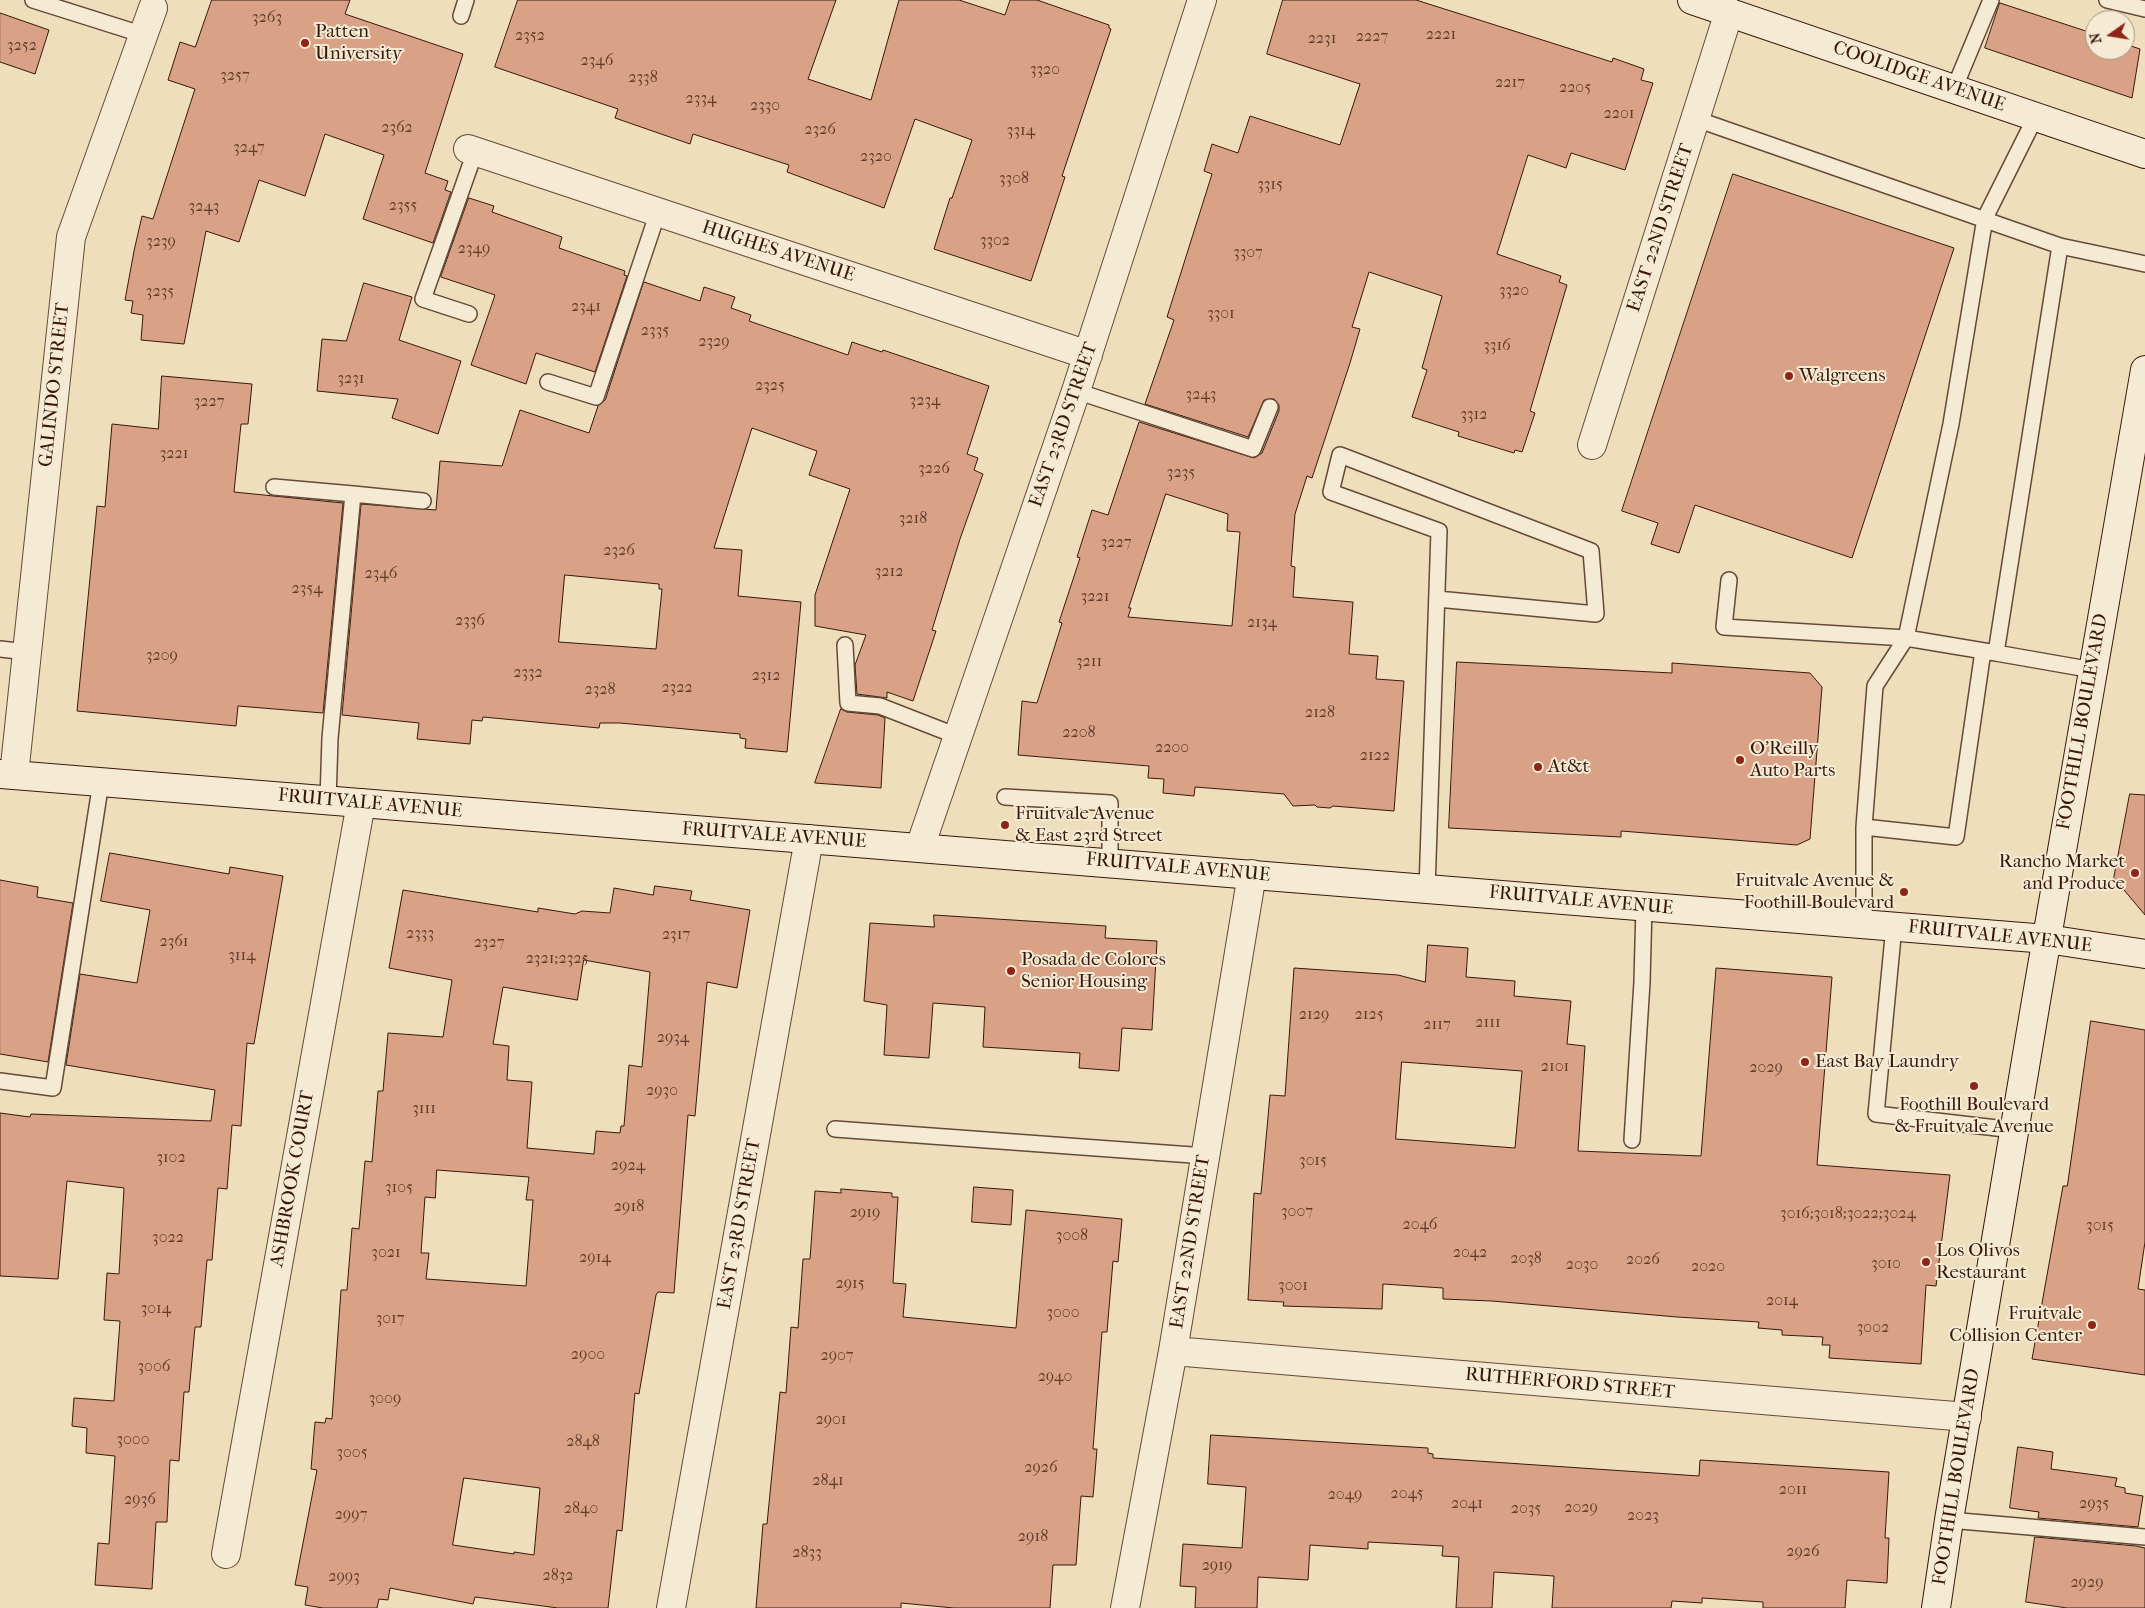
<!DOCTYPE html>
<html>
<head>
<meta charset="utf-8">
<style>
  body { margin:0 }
  #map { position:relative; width:2145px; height:1608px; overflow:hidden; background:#efdebc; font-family:"IM FELL French Canon",serif }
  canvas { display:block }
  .north { position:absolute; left:2085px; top:10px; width:50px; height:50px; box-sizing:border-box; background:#f5ead3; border:1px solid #aa9683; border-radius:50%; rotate:257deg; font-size:14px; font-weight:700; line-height:20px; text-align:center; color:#39180c }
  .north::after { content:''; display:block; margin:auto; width:18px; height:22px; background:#8f2418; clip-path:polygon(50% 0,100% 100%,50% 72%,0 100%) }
</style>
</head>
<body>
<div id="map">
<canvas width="2145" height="1608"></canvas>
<div class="north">N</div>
</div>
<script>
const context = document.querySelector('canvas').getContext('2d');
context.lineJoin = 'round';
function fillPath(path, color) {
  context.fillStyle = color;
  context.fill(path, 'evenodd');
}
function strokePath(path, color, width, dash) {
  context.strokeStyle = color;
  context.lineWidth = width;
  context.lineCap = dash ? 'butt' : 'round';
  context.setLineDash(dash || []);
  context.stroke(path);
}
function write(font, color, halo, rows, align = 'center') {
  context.font = font + ' "IM FELL French Canon",serif';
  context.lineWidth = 4;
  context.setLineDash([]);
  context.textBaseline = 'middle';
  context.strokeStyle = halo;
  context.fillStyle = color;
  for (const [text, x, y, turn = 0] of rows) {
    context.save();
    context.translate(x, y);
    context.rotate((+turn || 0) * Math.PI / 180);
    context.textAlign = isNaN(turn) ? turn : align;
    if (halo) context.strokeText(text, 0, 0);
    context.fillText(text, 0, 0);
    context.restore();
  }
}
const building = new Path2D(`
  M212 0H350L345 14 463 54 425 173 448 181 445 190 451 192 433 243 363 219 384 155 325 134 305 196 259 180 239 242 206 231 184 344 141 340 143 315 131 313 133 301 125 300 134 251 142 216 153 219 195 89 168 80 180 42 195 47Z
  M518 0H836L808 79 871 100 899 0H959L1005 15 1010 0H1037L1109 25V28L1111 29 1062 176 1065 177 1031 281 934 249 950 198H952L972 140 915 119 884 208 787 172 789 165 693 134 690 144 615 118 618 109 495 67Z
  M1283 0H1416L1612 62 1613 58 1644 69 1641 80 1653 83 1625 170 1571 153 1566 168 1528 155 1497 254 1561 276 1559 282 1567 285 1530 411 1535 413 1522 452 1515 450 1514 453 1458 436 1459 432 1412 417 1427 370 1422 368 1442 296 1369 272 1352 327 1360 329 1350 363 1312 478 1307 476 1295 514 1291 566 1295 567 1293 597 1353 602 1349 654 1378 656 1376 679 1404 681 1394 811 1333 806 1330 808 1317 807 1315 805 1293 806 1284 794 1195 787 1194 796 1163 793 1164 779 1148 778 1149 766 1018 755 1022 701 1037 703 1062 623 1059 622 1080 558 1077 557 1092 510 1108 515 1139 422 1254 458 1262 453 1279 411V405L1274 399 1264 400 1248 437 1145 404 1174 320 1167 317 1212 174 1204 171 1212 144 1238 153 1250 116 1340 145 1360 84 1267 54ZM1166 494 1228 514 1227 531 1240 532 1232 626 1128 617 1131 608H1129Z
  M2000 3 2095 34V50H2125V44L2140 49 2132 98 1985 48Z
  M0 13 49 30 35 74 0 62Z
  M1733 174 1954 248 1852 558 1695 505 1679 553 1651 544 1658 523 1622 511Z
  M469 198 494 206 492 212 562 237 559 248 625 271 624 275 627 276 595 372 536 353 526 384 471 365 495 295 441 277Z
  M644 282 700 301 704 287 735 297 731 308 751 315 749 321 848 355 852 342 882 352 883 350 989 386 967 454 978 458 974 470 983 474 960 539 932 630 936 631 913 701 887 692V698L857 694 855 665 866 635 815 626V595L850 489 809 475 817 451 752 428 714 548 742 550 738 596 801 602 787 752 745 748 746 739 740 738V734L620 723H600L599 728 483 717 482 721 472 720 470 744 417 739 419 723 342 715 361 504 436 510 440 461 502 466 520 410 589 433 598 406 605 400ZM565 575 659 584V589H662L656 649 559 642Z
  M364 283 412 297 399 340 461 361 438 434 392 418 398 399 317 391 322 339 346 341Z
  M162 376 252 384 248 424H241L234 492 343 503 323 713 238 706 236 726 77 711 97 506 105 507 112 424 158 429Z
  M1457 662 1672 673V663L1810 673 1822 687 1810 839 1797 845 1621 831V837L1449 828Z
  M841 709 847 712 878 715 885 718 881 788 815 783Z
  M2130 794 2145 795V915L2114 878Z
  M110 853 229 874 230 867 283 876 254 1044 247 1043 241 1126 232 1125 227 1189 218 1188 212 1260H207L201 1327H195L189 1392H184L179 1461 170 1460 167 1522H156L152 1589 95 1585 98 1543 109 1544 115 1456 86 1453 87 1428 72 1426 74 1398 114 1401 120 1321 104 1320 107 1273 119 1274 124 1188 67 1181 58 1279 0 1276V1113L30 1117 31 1114 211 1121 215 1090 66 1065 80 974 137 983 150 910 101 901Z
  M0 880 38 887 37 897 73 903 48 1062 0 1054Z
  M655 886 692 891 690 900 750 910 737 988 707 982 695 1116 688 1115 674 1293 658 1292 656 1295 639 1394 635 1393 622 1531 617 1530 608 1608H558L475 1597 473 1604 390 1588 388 1600 379 1599 377 1608H323L305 1605 308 1587 295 1585 317 1470 311 1469 315 1422 325 1423 326 1418 332 1419 341 1290H347L352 1228 359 1229 365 1161 372 1162 378 1091H383L388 1033 443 1037 452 980 389 968 403 890 538 912V908L575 914 582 911 610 913 614 888 653 895ZM584 960 650 972 642 1067 629 1065 624 1126H621L620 1133 596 1131 594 1154 527 1148 532 1082 507 1080 509 1046 493 1044 503 987 577 1000ZM437 1170 529 1177 526 1200H533L526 1286 426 1279 429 1253H421L425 1197 435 1198ZM464 1478 540 1488 534 1555 514 1552V1554L453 1545Z
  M934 915 1106 926 1105 938 1157 941 1152 1030 1122 1028 1119 1071 1079 1068 1080 1053 983 1047 985 1007 933 1003 929 1058 884 1055 887 1005 864 1001 870 923 934 927Z
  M1428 945 1468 948 1466 977 1515 981 1514 996 1571 1001 1567 1044 1585 1046 1578 1151 1701 1156 1716 968 1832 977 1817 1165 1950 1175 1936 1286 1926 1285 1921 1364 1829 1358 1830 1345H1822L1823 1337 1782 1335V1330L1758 1328 1759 1322 1677 1317 1492 1301 1443 1299V1288L1383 1284 1382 1309 1283 1306 1284 1302 1248 1300 1254 1193 1261 1194 1270 1095 1285 1096 1294 968 1398 975 1425 982ZM1402 1062 1522 1071 1515 1148 1396 1139Z
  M2091 1021 2145 1030V1242L2138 1289 2145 1290V1375L2032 1359 2063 1186H2067Z
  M974 1187 1013 1190 1011 1225 972 1222Z
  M841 1189 892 1193V1197H898L893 1283 906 1284 903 1317 1016 1328 1026 1210 1122 1219 1118 1262 1113 1261 1107 1332H1102L1093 1449H1097L1093 1497 1081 1496 1076 1565H1053L1050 1608H954L901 1603V1608H756L763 1524H767L780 1392 786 1393 791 1327 798 1328 803 1259H810L815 1191 841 1193Z
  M1211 1435 1428 1448V1453L1433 1454V1458L1699 1476 1700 1460 1889 1472 1885 1538H1889L1887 1583 1847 1580 1845 1608H1763V1602L1702 1598V1603L1672 1601 1671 1608H1552L1554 1576 1494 1572 1492 1608H1456L1459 1557 1442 1556 1443 1546 1368 1542V1549L1310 1545 1308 1580 1258 1577 1257 1608H1195L1196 1587 1180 1586 1183 1544 1242 1548 1246 1487 1208 1484Z
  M2018 1447 2053 1452 2051 1469 2117 1478 2115 1486 2125 1488V1493L2143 1496 2138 1527 2038 1518 2039 1512 2010 1508Z
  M2035 1537 2136 1546 2145 1548V1608H2067L2026 1602Z`);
const lane = new Path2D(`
  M33 0 144 35
  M2107 0 2145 9
  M461 16 466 0
  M1954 89 1991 0
  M1696 119 2060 246 2145 264
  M2060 246 1996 653 2093 670
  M469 314 423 299 475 152
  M548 382 596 397 658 212
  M1076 391 1253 449 1270 407
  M274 487 353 494 330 738 328 800
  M353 494 423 501
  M1729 580 1724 627 1906 638 1996 653
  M845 645 848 703 880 706 957 736
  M0 649 27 652
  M1005 797 1110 803V863
  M1864 827 1956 837 1983 651
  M1427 889 1439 531 1331 492 1340 455 1591 551 1596 614 1437 599
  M1864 924V827L1875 686 1906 638 1951 424 1985 218 2036 116
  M1894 926 1876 1114 2014 1130
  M0 1081 53 1088 101 782
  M835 1129 1206 1156
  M1632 1140 1642 982 1644 906
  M1949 1520 2145 1537`);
const street = new Path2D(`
  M468 149 1088 355
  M1592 445 1729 12
  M14 775 71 237 153 8
  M920 847 1076 391 1202 0
  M1173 1351 1967 1417
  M226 1554 361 803
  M671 1608 809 839
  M1125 1608 1173 1351 1252 874`);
const secondary = new Path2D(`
  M1692 0 2145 154
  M0 774 2047 939 2145 954
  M1936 1608 1949 1520 2036 1001 2145 370`);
const markers = [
  [305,43,5,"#8f2418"],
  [1789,376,5,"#8f2418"],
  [1740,760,5,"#8f2418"],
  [1538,767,5,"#8f2418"],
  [1005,825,5,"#8f2418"],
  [2135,873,5,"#8f2418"],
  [1904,892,5,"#8f2418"],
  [1011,971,5,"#8f2418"],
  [1805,1062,5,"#8f2418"],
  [1974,1086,5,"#8f2418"],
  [1926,1262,5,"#8f2418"],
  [2092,1325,5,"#8f2418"]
];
const numberNames = [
  ["3263",267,18],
  ["2221",1441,35],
  ["2352",530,36],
  ["2227",1372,37],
  ["2231",1322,39],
  ["3252",22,46],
  ["2346",597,61],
  ["3320",1045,70],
  ["3257",235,76],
  ["2338",643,78],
  ["2217",1510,83],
  ["2205",1575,88],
  ["2334",701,99],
  ["2330",765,106],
  ["2201",1619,114],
  ["2362",397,128],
  ["2326",820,130],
  ["3314",1021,131],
  ["3247",249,148],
  ["2320",876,157],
  ["3308",1014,179],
  ["3315",1270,185],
  ["2355",403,206],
  ["3243",204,207],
  ["3302",995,241],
  ["3239",161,242],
  ["2349",474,249],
  ["3307",1248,253],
  ["3320",1514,291],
  ["3235",160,292],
  ["2341",586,307],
  ["3301",1221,314],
  ["2335",655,331],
  ["2329",714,342],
  ["3316",1497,346],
  ["3231",351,379],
  ["2325",770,386],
  ["3243",1201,395],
  ["3234",925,401],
  ["3227",209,402],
  ["3312",1474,415],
  ["3221",174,454],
  ["3226",934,469],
  ["3235",1181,473],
  ["3218",913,519],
  ["3227",1116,543],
  ["2326",619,551],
  ["3212",889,572],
  ["2346",381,574],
  ["2354",307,589],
  ["3221",1095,597],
  ["2336",470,621],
  ["2134",1262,623],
  ["3209",162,656],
  ["3211",1089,662],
  ["2332",528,673],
  ["2312",766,676],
  ["2322",677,688],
  ["2328",600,690],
  ["2128",1320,713],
  ["2208",1079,733],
  ["2200",1172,748],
  ["2122",1375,756],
  ["2333",420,934],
  ["2317",676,935],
  ["2361",174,942],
  ["2327",489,943],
  ["3114",242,956],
  ["2321;2325",557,959],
  ["2129",1314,1015],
  ["2125",1369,1015],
  ["2111",1488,1023],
  ["2117",1437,1025],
  ["2934",673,1038],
  ["2101",1555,1067],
  ["2029",1766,1068],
  ["2930",662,1091],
  ["3111",424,1109],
  ["3102",171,1158],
  ["3015",1313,1161],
  ["2924",628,1166],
  ["3105",399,1188],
  ["2918",629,1207],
  ["3007",1297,1212],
  ["2919",865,1213],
  ["3016;3018;3022;3024",1848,1214],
  ["2046",1420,1225],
  ["3015",2100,1226],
  ["3008",1072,1236],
  ["3022",168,1238],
  ["3021",386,1253],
  ["2042",1470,1253],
  ["2914",595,1258],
  ["2038",1526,1259],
  ["2026",1643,1260],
  ["3010",1886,1264],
  ["2030",1582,1265],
  ["2020",1708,1267],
  ["2915",850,1284],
  ["3001",1293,1286],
  ["2014",1782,1301],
  ["3014",156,1309],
  ["3000",1063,1313],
  ["3017",390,1319],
  ["3002",1873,1328],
  ["2900",588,1355],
  ["2907",837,1356],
  ["3006",154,1367],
  ["2940",1055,1377],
  ["3009",385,1399],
  ["2901",831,1420],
  ["3000",133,1440],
  ["2848",583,1442],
  ["3005",352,1453],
  ["2926",1041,1468],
  ["2841",828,1481],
  ["2011",1793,1490],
  ["2045",1407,1494],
  ["2049",1345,1495],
  ["2936",140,1500],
  ["2041",1467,1504],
  ["2935",2094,1504],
  ["2029",1581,1508],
  ["2840",581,1509],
  ["2035",1526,1509],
  ["2997",351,1515],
  ["2023",1643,1516],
  ["2918",1033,1537],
  ["2926",1803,1552],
  ["2833",807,1553],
  ["2919",1217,1566],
  ["2832",558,1576],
  ["2993",344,1577],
  ["2929",2087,1583]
];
const poiNames = [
  ["Patten",315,32],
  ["University",315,54],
  ["Walgreens",1799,376],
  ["O'Reilly",1750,749],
  ["Auto Parts",1750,771],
  ["At&t",1548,767],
  ["Fruitvale Avenue",1015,814],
  ["& East 23rd Street",1015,836],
  ["Rancho Market",2125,862,"right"],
  ["and Produce",2125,884,"right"],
  ["Fruitvale Avenue &",1894,881,"right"],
  ["Foothill Boulevard",1894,903,"right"],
  ["Posada de Colores",1021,960],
  ["Senior Housing",1021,982],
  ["East Bay Laundry",1815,1062],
  ["Foothill Boulevard",1974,1105,"center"],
  ["& Fruitvale Avenue",1974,1127,"center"],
  ["Los Olivos",1936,1251],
  ["Restaurant",1936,1273],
  ["Fruitvale",2082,1314,"right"],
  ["Collision Center",2082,1336,"right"]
];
const streetNames = [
  ["COOLIDGE AVENUE",1919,77,19],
  ["EAST 22ND STREET",1661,228,-72],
  ["HUGHES AVENUE",778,252,18],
  ["GALINDO STREET",55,385,-84],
  ["EAST 23RD STREET",1064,425,-71],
  ["FOOTHILL BOULEVARD",2083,722,-80],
  ["FRUITVALE AVENUE",370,804,5],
  ["FRUITVALE AVENUE",774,836,4],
  ["FRUITVALE AVENUE",1178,868,5],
  ["FRUITVALE AVENUE",1581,901,5],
  ["FRUITVALE AVENUE",2000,937,6],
  ["ASHBROOK COURT",293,1179,-80],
  ["EAST 23RD STREET",740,1224,-80],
  ["EAST 22ND STREET",1191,1242,-81],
  ["RUTHERFORD STREET",1570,1384,5],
  ["FOOTHILL BOULEVARD",1957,1477,-81]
];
fillPath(building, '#d9a286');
strokePath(building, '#39180c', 1);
strokePath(lane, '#664a38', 18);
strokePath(street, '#664a38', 30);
strokePath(secondary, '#39180c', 30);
strokePath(lane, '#f5ead3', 15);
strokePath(street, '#f5ead3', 28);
strokePath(secondary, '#f5ead3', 28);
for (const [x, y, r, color] of markers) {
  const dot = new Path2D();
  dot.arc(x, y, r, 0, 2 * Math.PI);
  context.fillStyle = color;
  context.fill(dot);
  strokePath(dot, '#f5ead3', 2);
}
write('16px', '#613a2a', null, numberNames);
write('19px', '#39180c', '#f5ead3', poiNames, 'left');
write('19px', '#39180c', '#f5ead3', streetNames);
</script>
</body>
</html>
